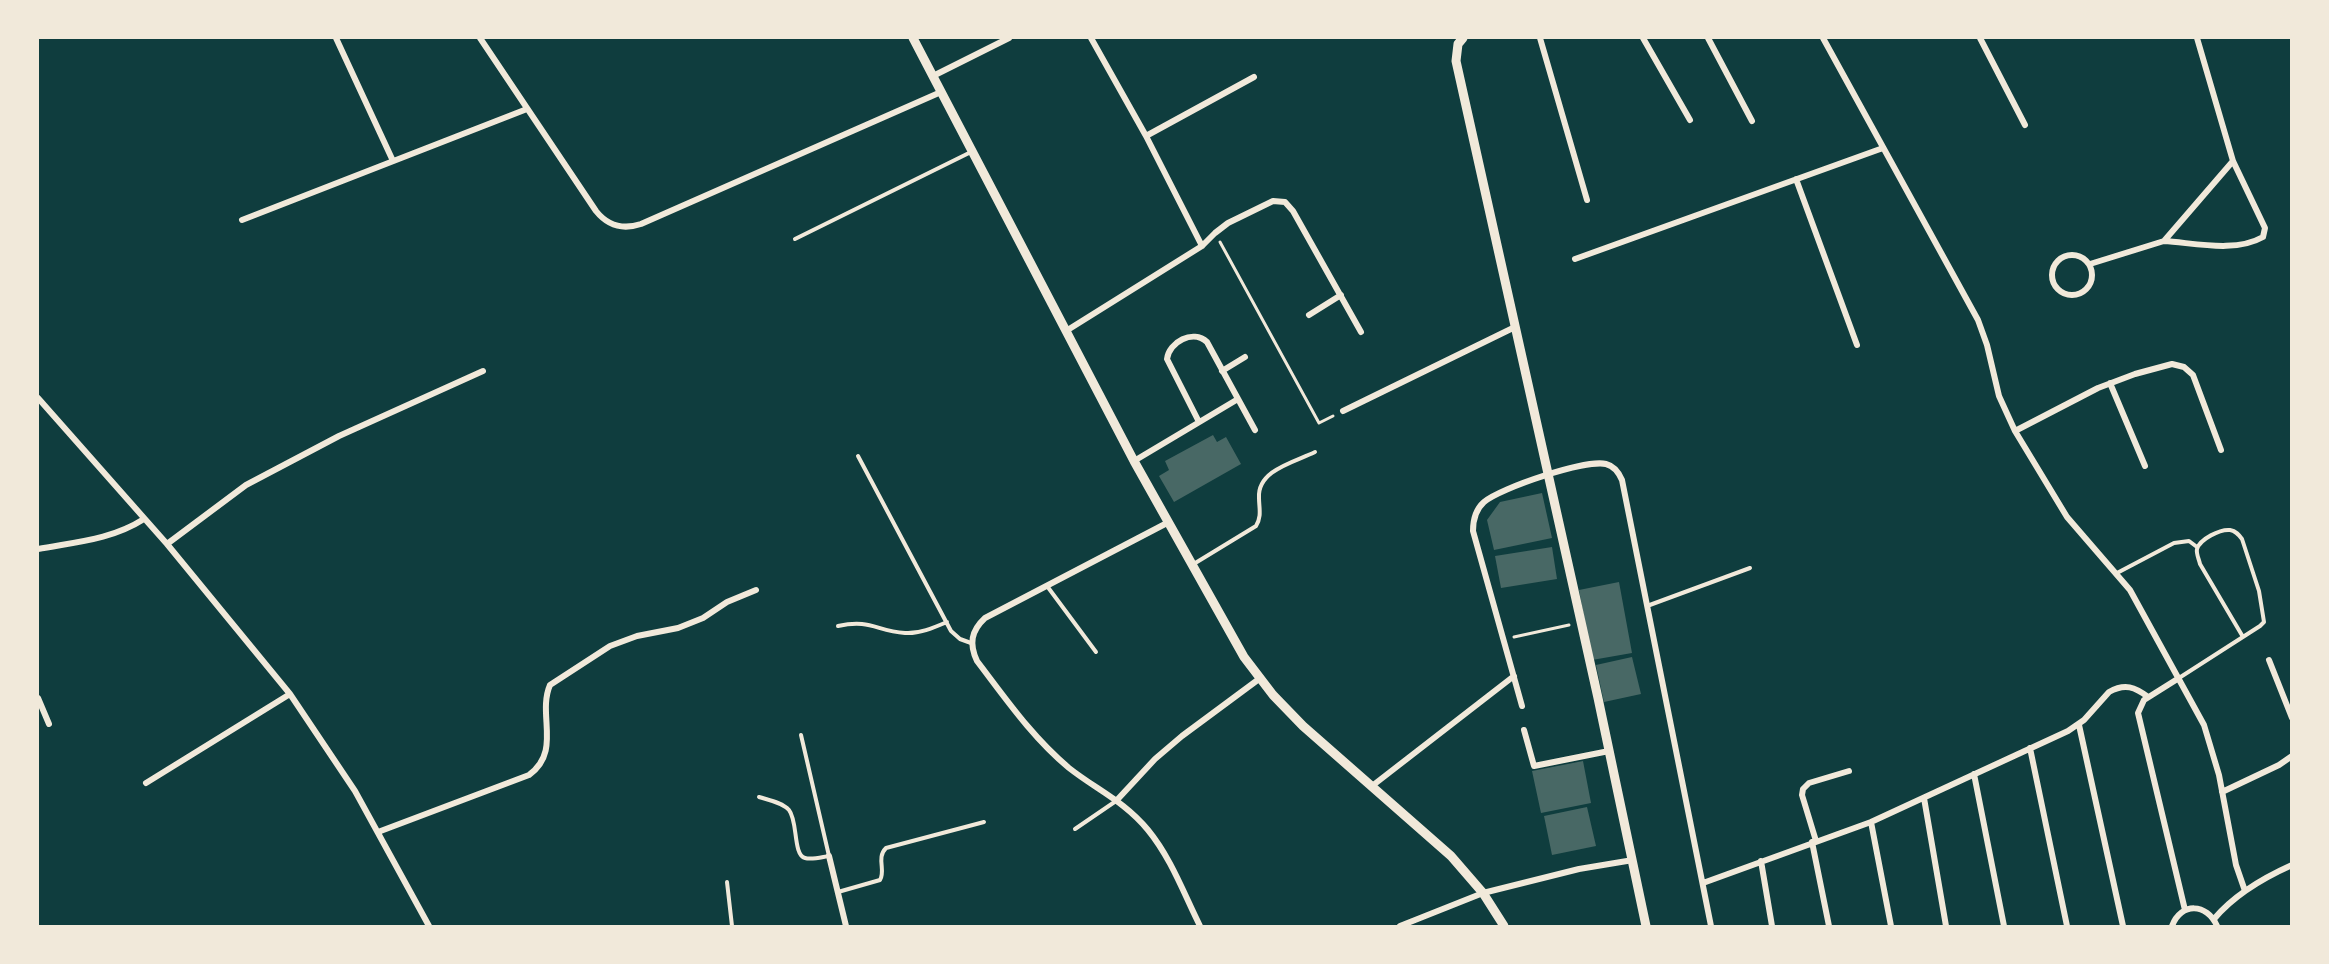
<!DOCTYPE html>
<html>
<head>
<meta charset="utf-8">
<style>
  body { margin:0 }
  #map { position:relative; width:2329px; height:964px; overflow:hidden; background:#0f3d3e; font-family:"Noto Sans",sans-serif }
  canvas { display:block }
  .frame { position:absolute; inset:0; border:39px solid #f1e9da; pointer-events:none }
</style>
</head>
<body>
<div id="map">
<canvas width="2329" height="964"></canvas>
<div class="frame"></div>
</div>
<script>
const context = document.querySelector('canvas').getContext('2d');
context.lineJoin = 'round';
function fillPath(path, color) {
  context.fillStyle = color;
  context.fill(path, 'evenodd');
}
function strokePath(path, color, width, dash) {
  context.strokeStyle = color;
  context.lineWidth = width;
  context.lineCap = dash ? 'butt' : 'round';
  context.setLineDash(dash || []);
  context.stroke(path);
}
const building = new Path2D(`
  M1213 435 1217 442 1226 437 1241 464 1174 502 1159 476 1169 470 1165 461Z
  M1542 493 1552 538 1494 550 1487 520 1500 502Z
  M1552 547 1557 579 1501 588 1495 556Z
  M1619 582 1632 653 1592 660 1579 590Z
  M1632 657 1641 694 1604 702 1596 665Z
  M1583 761 1591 803 1541 813 1532 771Z
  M1587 807 1596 846 1552 855 1544 816Z`);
const path = new Path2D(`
  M1220 242 1319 423 1333 416
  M1514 637 1569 625`);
const service = new Path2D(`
  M795 239 971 152
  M858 456 951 631 960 639 971 643
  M1192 565 1256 526C1262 516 1259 508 1259 498 1257 470 1295 462 1315 452
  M2117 573 2174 543 2189 541 2197 547
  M1047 586 1096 652
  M1647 606 1750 568
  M838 626C871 619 876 631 905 633 919 634 933 628 947 622
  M2179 678 2260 626 2264 622 2259 591 2242 539C2239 535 2236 531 2230 530 2220 529 2200 539 2197 549 2196 554 2199 559 2200 564L2243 637
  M759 797C768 800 782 802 789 810 798 821 793 855 805 858 812 860 822 857 829 856L801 735
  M1075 829 1116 801
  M727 882 732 926
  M838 892 880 880C886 870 876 858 886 848L984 822`);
const minor = new Path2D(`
  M336 38 393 161
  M480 38 596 211C608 226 623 230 641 224L941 92
  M1091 38 1146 136 1202 246
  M1540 38 1587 200
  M1643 38 1690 120
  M1708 38 1752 121
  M1823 38 1978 320 1987 345 1999 396 2015 431 2067 517 2130 590 2204 725 2219 775 2236 865 2245 891
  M1980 38 2025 125
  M2197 38 2233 161 2265 228 2263 237C2235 253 2195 243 2164 241L2233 161
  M933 76 1009 38
  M1146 136 1254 77
  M1796 179 1857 345
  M242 220 527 109
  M2052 275a20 20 0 1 1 40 0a20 20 0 1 1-40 0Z
  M1575 259 1883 148
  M2090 264 2164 241
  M1309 315 1341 295
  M1066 331 1202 246 1215 233 1228 223 1273 201 1285 202 1293 211 1361 332
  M1222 371 1245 357
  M2110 383 2145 466
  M38 398 167 544 290 694 355 791 429 926
  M1343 411 1515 327
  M1199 422 1167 359C1169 342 1193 329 1207 342L1255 430
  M2015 431 2098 388 2135 374 2172 364 2184 367 2193 375 2221 450
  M1134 461 1238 399
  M1167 523 985 618C971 631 969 644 977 661 1006 699 1032 737 1069 768 1097 790 1124 801 1148 830 1171 858 1184 894 1200 926
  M167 544 246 485 339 436 483 371
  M38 549C75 542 111 540 144 519
  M2269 660 2292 718
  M2179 678 2144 700 2138 713 2185 910
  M38 698 49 724
  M1522 706 1473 531C1473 520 1475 510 1484 502 1500 488 1586 459 1606 464 1614 466 1619 473 1622 480L1711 926
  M2079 725 2123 926
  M1524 730 1534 766 1609 751
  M2030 748 2067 926
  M1974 774 2004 926
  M146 783 290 694
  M1372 786 1514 676
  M2222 792 2279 765 2292 756
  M1924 798 1946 926
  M1117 800 1155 759 1182 736 1259 679
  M1871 822 1891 926
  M378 832 529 775C562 751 537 715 550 685L610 646 637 636 678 628 703 618 727 602 756 590
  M1816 841 1802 795 1803 789 1809 783 1849 771
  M1812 842 1829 926
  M829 856 846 926
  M1761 861 1772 926
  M1703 883 1871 822 2068 731 2084 720 2109 692C2125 683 2135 687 2148 697
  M2214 919C2234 895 2263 878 2292 865
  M1400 926 1483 893 1579 869 1633 860
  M2172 926C2181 902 2207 903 2217 926`);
const tertiary = new Path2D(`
  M913 38 1134 461 1244 657 1273 695 1303 726 1451 856 1483 893 1504 926
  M1463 38 1458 44 1456 61 1598 698 1646 926`);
fillPath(building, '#486865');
strokePath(path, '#f1e9da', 3);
strokePath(service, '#f1e9da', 4);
strokePath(minor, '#f1e9da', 6);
strokePath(tertiary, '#f1e9da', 9);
</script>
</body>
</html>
